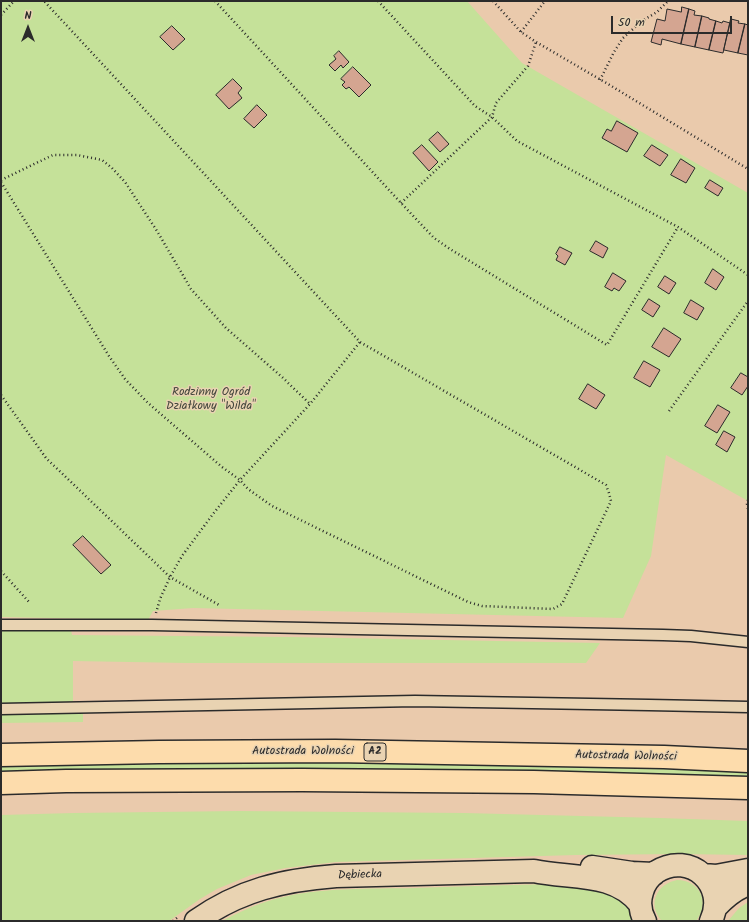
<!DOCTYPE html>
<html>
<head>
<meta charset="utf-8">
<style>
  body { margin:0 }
  #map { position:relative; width:749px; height:922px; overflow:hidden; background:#eacaac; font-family:Kalam,sans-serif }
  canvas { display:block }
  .frame { position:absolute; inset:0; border:2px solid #2b2b2b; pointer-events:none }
  .north { position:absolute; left:8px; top:8px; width:40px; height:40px; -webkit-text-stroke:3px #e9d3b2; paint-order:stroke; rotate:0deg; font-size:11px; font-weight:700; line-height:16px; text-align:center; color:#2b2b2b }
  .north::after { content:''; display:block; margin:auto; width:14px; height:18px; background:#2b2b2b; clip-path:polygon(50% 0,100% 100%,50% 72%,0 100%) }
  .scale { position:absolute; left:611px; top:16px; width:121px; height:18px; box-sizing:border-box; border:2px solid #2b2b2b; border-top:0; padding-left:5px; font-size:12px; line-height:14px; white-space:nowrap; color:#2b2b2b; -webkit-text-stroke:3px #e9d3b2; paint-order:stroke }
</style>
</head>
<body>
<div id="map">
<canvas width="749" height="922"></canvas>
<div class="frame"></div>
<div class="north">N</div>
<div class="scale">50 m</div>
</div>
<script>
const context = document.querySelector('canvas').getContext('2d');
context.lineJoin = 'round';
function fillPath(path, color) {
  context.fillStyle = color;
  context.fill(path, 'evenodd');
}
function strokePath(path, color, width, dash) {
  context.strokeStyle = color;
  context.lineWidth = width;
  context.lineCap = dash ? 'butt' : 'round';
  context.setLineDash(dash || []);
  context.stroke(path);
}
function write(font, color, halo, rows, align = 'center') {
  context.font = font + ' Kalam,sans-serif';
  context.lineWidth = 3;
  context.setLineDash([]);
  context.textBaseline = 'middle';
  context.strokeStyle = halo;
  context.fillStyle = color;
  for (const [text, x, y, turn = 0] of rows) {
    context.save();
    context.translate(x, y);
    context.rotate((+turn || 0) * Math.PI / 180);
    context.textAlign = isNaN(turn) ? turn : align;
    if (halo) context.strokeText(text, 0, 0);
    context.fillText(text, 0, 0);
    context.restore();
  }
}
const green = new Path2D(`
  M1 1H467L522 63 748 193V501L666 455 651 556 623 618 193 608 153 611 148 620 1 617Z
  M1 630H71L72 635 291 637 600 643 586 663H186L73 661V702L1 704Z
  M83 710V722L1 723V713Z
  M380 762 522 764 748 771V779L1 773V765L76 763Z
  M239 811 464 813 660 818 748 821V855L680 854 576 855 336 862 286 868 251 875 217 889 200 899 169 921H1V815L74 813Z
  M677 880C700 880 711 903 696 921H662C647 905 656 884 677 880Z
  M558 884 574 885 607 893 622 900 628 907 633 921H222C239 912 257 904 275 899 320 887 369 889 415 888 463 886 510 885 558 884Z
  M748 902V921H728L739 908Z`);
const building = new Path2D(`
  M682 7 689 9 681 44 662 39 661 45 651 42 657 19 665 21 667 9 681 12Z
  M689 9 695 11 694 15 702 16 695 47 681 44Z
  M702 16 709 18V19L716 21 709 50 695 47Z
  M731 19 739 21 738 23 745 24 738 53 724 50Z
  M716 21 722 23 723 21 730 23 723 53 709 50Z
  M745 24 748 25V55L738 53Z
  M172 26 185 39 173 50 160 37Z
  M339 51 349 62 343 68 341 65 335 71 329 65 336 59 334 56Z
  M353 67 371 85 359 97 349 87 346 89 342 85 345 82 341 79Z
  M233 79 242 88 238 93 242 98 229 109 216 95Z
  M257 105 267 115 254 128 244 119Z
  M617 121 638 133 627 152 602 138 607 129 611 131Z
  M438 132 449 144 440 152 429 140Z
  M422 145 438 162 429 171 413 153Z
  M652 145 668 155 660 166 644 156Z
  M681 159 695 168 686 183 671 175Z
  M710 180 723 188 718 196 705 188Z
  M596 241 608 248 603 258 590 251Z
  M560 247 572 253 565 265 556 260 558 256 556 254Z
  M713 269 724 277 716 290 705 283Z
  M613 273 626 281 619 291 614 288 612 291 605 287Z
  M665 276 676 283 669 294 658 287Z
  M649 299 660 306 653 317 642 310Z
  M691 300 704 308 697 320 684 313Z
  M664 328 681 339 669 357 652 347Z
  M644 361 660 370 650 387 634 378Z
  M741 373 748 377V386L742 395 731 388Z
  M588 384 605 395 596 409 579 399Z
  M718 405 730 412 717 433 705 426Z
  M724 431 735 437 727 452 716 445Z
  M83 536 111 565 101 574 73 545Z`);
const path = new Path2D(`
  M215 1 401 203 434 238 450 249 607 345 678 227
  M378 1 475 106 492 117 517 141 678 227 748 275
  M493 1 521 32 536 42 608 84 748 169
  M1 15 14 1
  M521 32 545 1
  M600 80 614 52 623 38 642 21 657 12 668 1
  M1 180 53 155H77L102 160 112 168 125 182 157 231 191 289 226 328 282 377 310 404
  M1 182 109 356 125 379 148 403 222 467 240 480 248 489 272 506 468 602 482 606 553 609 562 604 611 501 609 493 606 485 360 342 44 1
  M401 203 492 117 496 103 528 66 536 42
  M1 395 46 458 170 577 219 605
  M669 411 748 301
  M748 500 747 504 748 509
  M1 571 29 602
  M156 613 160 599 170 577 182 556 213 514 240 480 310 404 360 342
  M173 921 178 917`);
const lane = new Path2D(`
  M1 625H152L663 635 691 636 748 642
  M1 709 415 701 649 705 748 707`);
const secondary = new Path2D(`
  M592 867 632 873 654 874
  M703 875 716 876 748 870
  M716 907C725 897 735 889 748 884
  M196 921C240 890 283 880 336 876L534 871C570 879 614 871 640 904
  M645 921C640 912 639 901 642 892 644 884 649 877 656 872 690 850 728 885 711 921`);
const highway = new Path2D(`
  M1 755 159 752 335 751 664 757 748 761
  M1 783 66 781 302 780 534 782 748 788`);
const shields = [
  [375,752,22]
];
const shieldNames = [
  ["A2",375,752]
];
const parkNames = [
  ["Rodzinny Ogród",211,393],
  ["Działkowy \"Wilda\"",211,407]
];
const streetNames = [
  ["Autostrada Wolności",303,752],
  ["Autostrada Wolności",626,757,1],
  ["Dębiecka",360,876,-2]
];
fillPath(green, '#c5e199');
fillPath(building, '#d4a591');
strokePath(building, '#2b2b2b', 1);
strokePath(lane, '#2b2b2b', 13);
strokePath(secondary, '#2b2b2b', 25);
strokePath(highway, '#2b2b2b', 25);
strokePath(path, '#2b2b2b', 2.5, [1, 3]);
strokePath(lane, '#e9d3b2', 10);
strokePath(secondary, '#e9d3b2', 22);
strokePath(highway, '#fddcac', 22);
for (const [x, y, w] of shields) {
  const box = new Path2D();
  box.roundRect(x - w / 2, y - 9, w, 18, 3);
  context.fillStyle = '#e9d3b2';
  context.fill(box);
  strokePath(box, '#2b2b2b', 1);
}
write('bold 11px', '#2b2b2b', null, shieldNames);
write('12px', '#42463c', '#e9d3b2', parkNames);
write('12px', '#2b2b2b', '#e9d3b2', streetNames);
</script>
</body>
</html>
